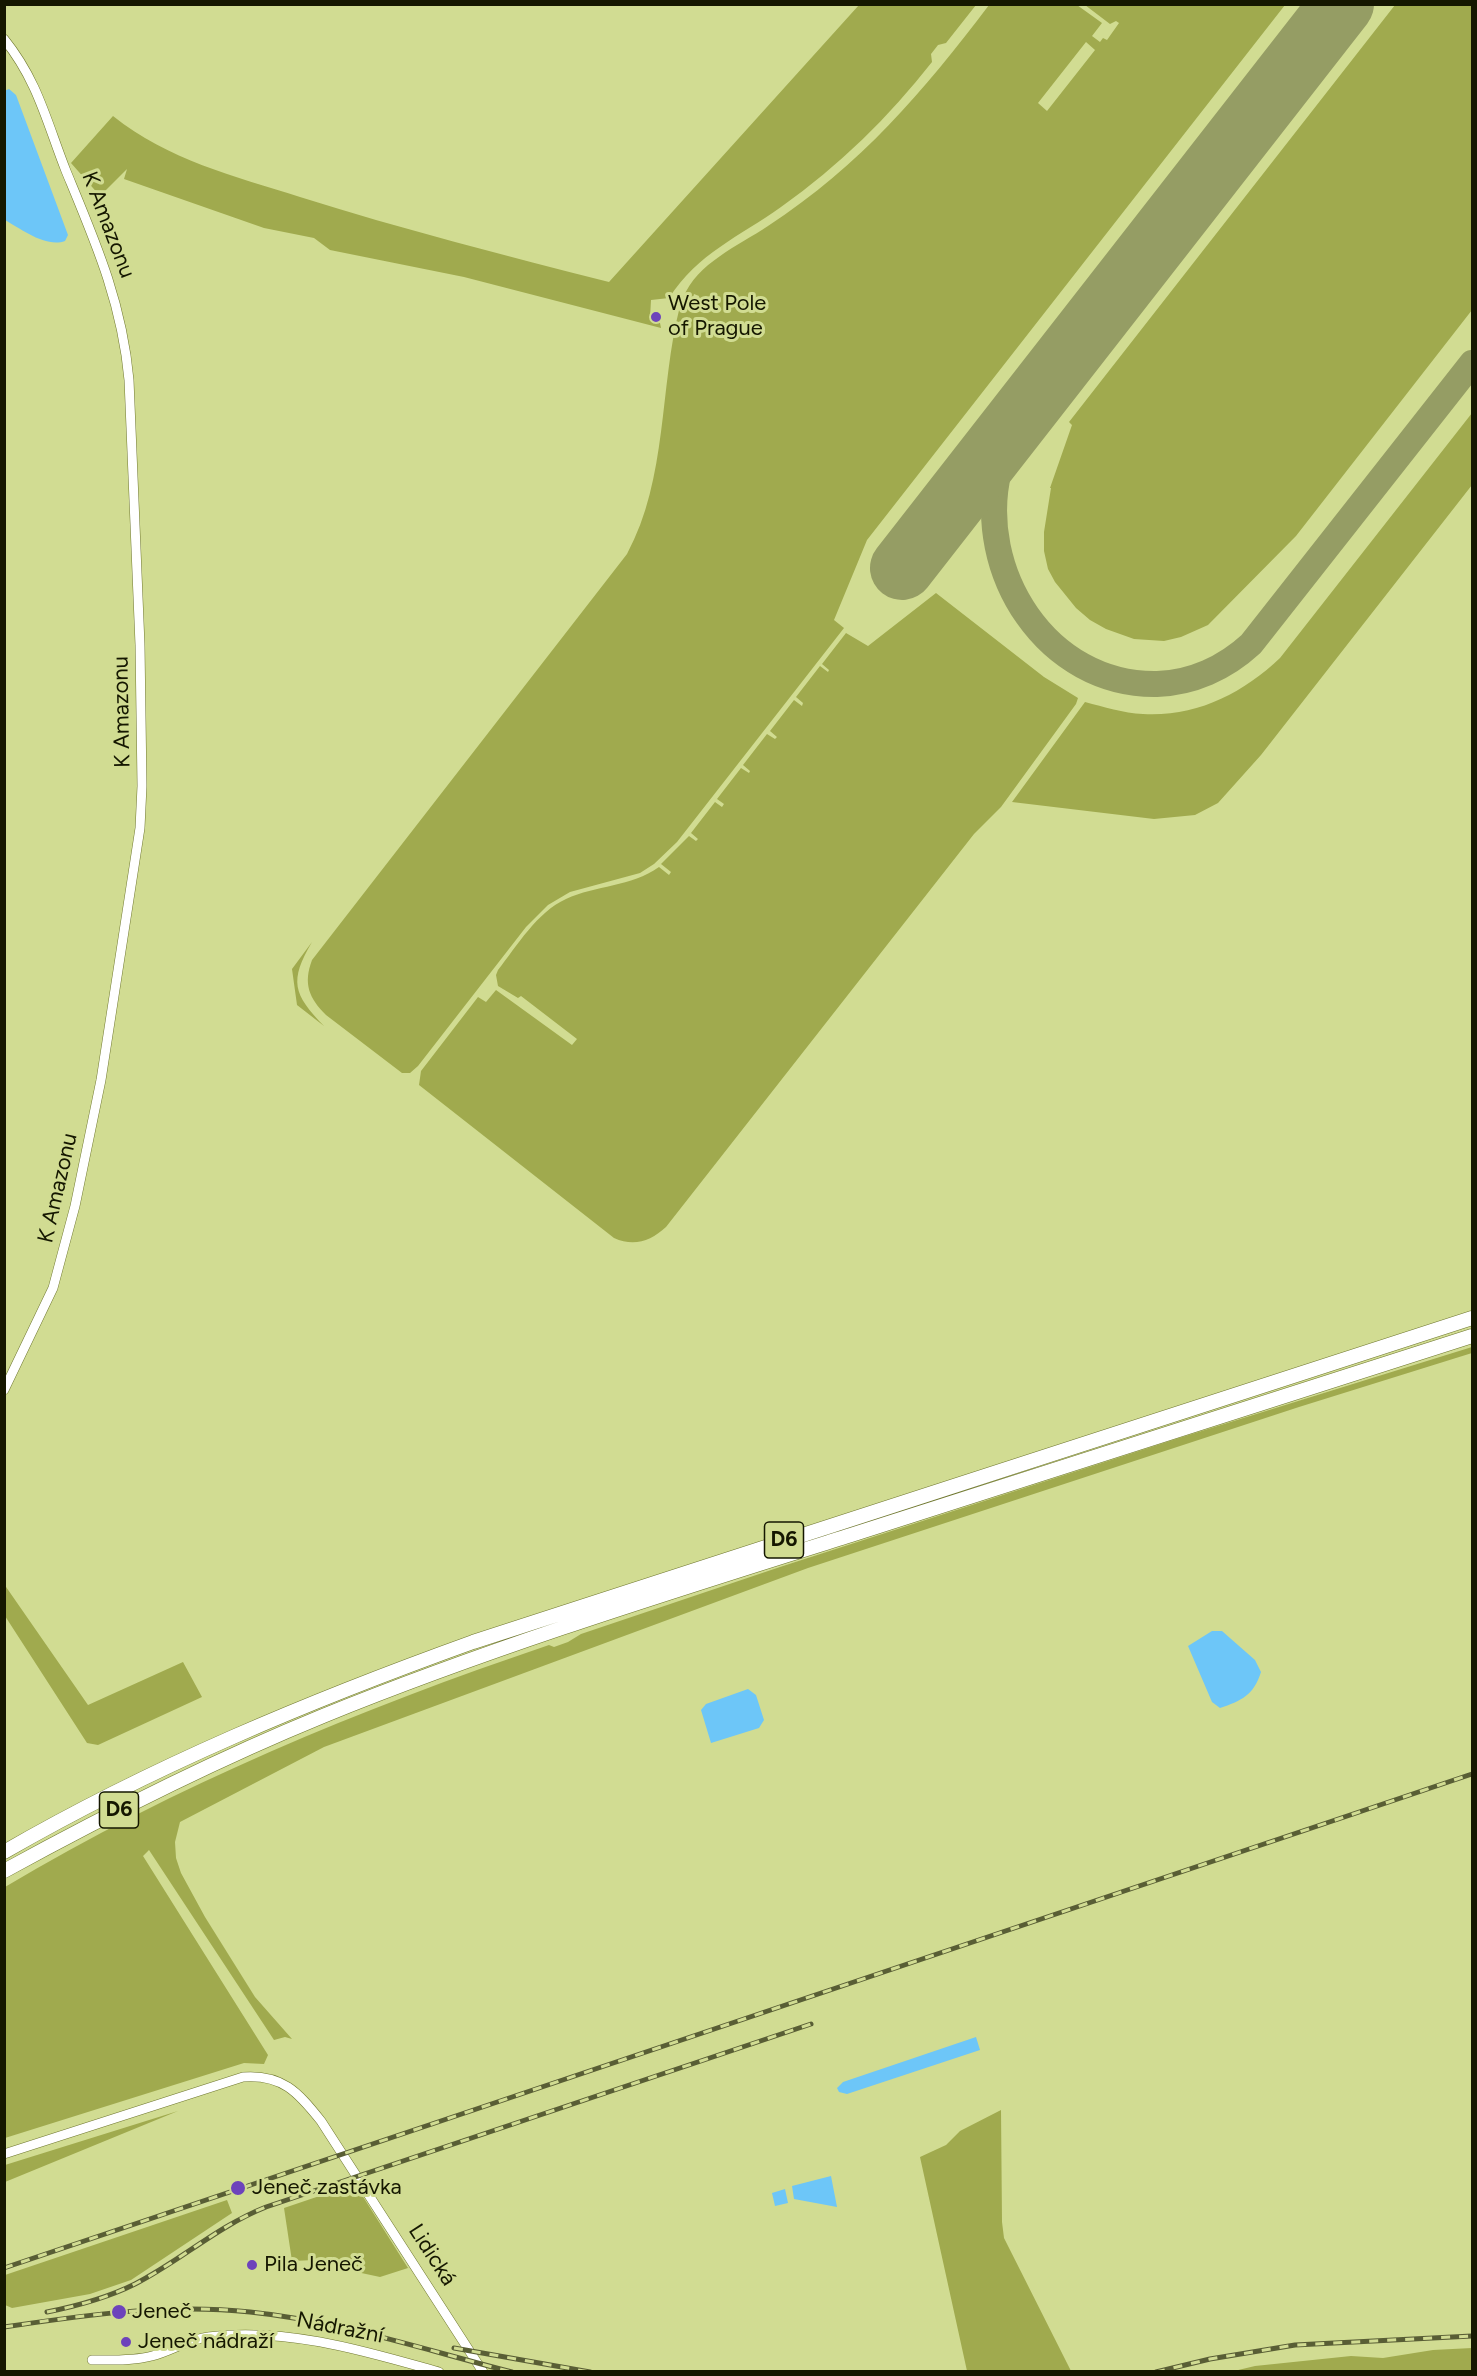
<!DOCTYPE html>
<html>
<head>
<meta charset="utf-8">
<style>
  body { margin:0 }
  #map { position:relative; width:1477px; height:2376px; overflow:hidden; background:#d1dc92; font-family:Figtree,sans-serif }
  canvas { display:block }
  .frame { position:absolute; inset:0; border:6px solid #151700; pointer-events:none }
</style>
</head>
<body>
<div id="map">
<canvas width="1477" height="2376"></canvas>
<div class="frame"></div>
</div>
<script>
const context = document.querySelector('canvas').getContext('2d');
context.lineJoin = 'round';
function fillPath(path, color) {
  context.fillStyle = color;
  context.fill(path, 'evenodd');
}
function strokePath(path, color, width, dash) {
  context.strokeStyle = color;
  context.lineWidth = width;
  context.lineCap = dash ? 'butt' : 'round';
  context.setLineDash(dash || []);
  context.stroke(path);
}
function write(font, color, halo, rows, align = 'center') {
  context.font = font + ' Figtree,sans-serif';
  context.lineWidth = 6;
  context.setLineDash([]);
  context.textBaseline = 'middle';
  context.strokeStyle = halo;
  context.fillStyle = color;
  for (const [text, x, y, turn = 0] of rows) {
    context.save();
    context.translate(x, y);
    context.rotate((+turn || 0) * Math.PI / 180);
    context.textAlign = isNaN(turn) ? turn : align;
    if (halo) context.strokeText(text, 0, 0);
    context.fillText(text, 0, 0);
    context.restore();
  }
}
const green = new Path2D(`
  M859 5H976L946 43 938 45 931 54 932 62C889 117 839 166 781 207 739 237 698 253 669 298L651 300 650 318 660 323 661 328 464 277 330 250 314 238 264 228 124 179 127 169 100 196 71 163 113 116C168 160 234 176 300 197 402 229 506 256 609 282Z
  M989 5H1077L1102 23 1092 36 1100 42 1103 38 1107 40 1119 23 1116 21 1110 24 1085 5H1285L867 540 834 620 844 628 677 842 654 864 640 873 570 892 548 905 526 927 418 1066 410 1073H402L326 1015C309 998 303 984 312 960L627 554C668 478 659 388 680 306L696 310 699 296 694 294 692 301 683 298C697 263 738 246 768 226 861 165 923 92 989 5ZM1086 42 1095 50 1047 111 1038 103Z
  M1395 5H1472V310L1296 536 1208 625 1181 637 1164 641 1134 639 1106 629 1090 620 1076 608 1055 582 1048 569 1044 551V532L1051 488H1050L1072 425 1069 422Z
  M1472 413V485L1261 755 1218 803 1195 815 1154 819 1012 802 1085 702C1104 707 1123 713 1143 714 1196 717 1242 694 1280 658Z
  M936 593 1044 677 1078 698 1076 704 1001 807 974 834 666 1227C651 1241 634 1247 614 1238L419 1085 421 1071 478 997 486 1002 496 990 572 1045 577 1039 521 996 518 998 498 986 496 975 498 970C517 946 537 912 566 899 596 885 631 887 659 867L669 875 671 872 661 864 689 836 696 841 698 839 691 833 715 802 722 807 724 804 717 799 741 768 749 773 750 771 743 765 767 734 775 739 777 737 770 731 794 700 802 706 803 703 796 697 820 666 828 672 829 670 822 664 846 633 868 646Z
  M312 942C289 981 293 994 324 1026L297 1005 292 969Z
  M1472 1347V1353L1299 1407 808 1568 324 1747 180 1822 175 1842 176 1858 181 1873 205 1917 255 1997 292 2039 285 2037 274 2040 149 1850 143 1856 268 2055 264 2064 244 2063 5 2138V1887C176 1785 360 1709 549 1645L554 1647 568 1642 581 1634 780 1567 1179 1438Z
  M4 1584 88 1705 183 1662 202 1697 98 1745 87 1743 5 1616Z
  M1001 2110 1002 2222 1004 2238 1071 2371H967L920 2157 946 2145 960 2131Z
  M178 2111 5 2182V2165Z
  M355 2184 408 2268 380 2277 352 2271 315 2260 292 2261 284 2208Z
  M227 2200 232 2213 131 2280 90 2294 12 2308 5 2305V2275Z
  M1472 2348V2371H1234L1255 2366 1351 2356 1383 2358 1433 2350Z`);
const water = new Path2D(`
  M9 89 16 95 68 235 65 241C46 248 21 229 5 220L4 91Z
  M1212 1631H1222L1255 1660 1261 1672C1254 1695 1241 1701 1220 1708L1212 1702 1188 1646Z
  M748 1689 756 1695 764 1720 759 1728 711 1743 701 1710 706 1704Z
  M976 2037 980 2050 847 2094 839 2092 837 2088 843 2082Z
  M831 2176 837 2207 794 2199 792 2186Z
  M785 2189 788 2203 775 2206 772 2193Z`);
const taxiway = new Path2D(`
  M1084 336C1051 377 1011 418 999 470 974 571 1047 686 1157 684 1192 683 1225 668 1251 644L1472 363`);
const runway = new Path2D(`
  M902 568 1342 4`);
const tertiary = new Path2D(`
  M4 39C38 81 47 123 66 171 95 241 122 302 129 380L140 645 142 786 140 828 101 1080 75 1206 53 1288 4 1390
  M4 2154 243 2077C282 2074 298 2092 321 2121L483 2372
  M92 2360C111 2360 133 2361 152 2356 171 2351 189 2339 208 2337 286 2327 365 2351 439 2372`);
const motorway = new Path2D(`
  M4 1852C153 1766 312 1700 473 1642L1472 1318
  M4 1871C108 1814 213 1761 323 1716 495 1646 674 1591 851 1535 1058 1468 1265 1402 1472 1336`);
const rail = new Path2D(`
  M4 2268 1472 1774
  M47 2312C77 2306 107 2298 135 2284 180 2261 218 2226 266 2207L811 2024
  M4 2327C86 2315 168 2303 250 2312 339 2321 425 2350 512 2372
  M454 2348 590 2372
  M1156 2372 1210 2359 1295 2345 1472 2336`);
const markers = [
  [656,317,6,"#6d43bb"],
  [238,2188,8,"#6d43bb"],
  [252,2265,6,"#6d43bb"],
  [119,2312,8,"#6d43bb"],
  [126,2342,6,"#6d43bb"]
];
const shields = [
  [784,1540,39],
  [119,1810,39]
];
const shieldNames = [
  ["D6",784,1540],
  ["D6",119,1810]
];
const streetNames = [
  ["K Amazonu",108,225,69],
  ["K Amazonu",122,712,-91],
  ["K Amazonu",58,1188,-77],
  ["Lidická",432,2255,57],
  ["Nádražní",340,2328,11]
];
const poiNames = [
  ["West Pole",668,304],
  ["of Prague",668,329],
  ["Jeneč zastávka",252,2188],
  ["Pila Jeneč",264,2265],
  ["Jeneč",132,2312],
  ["Jeneč nádraží",138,2342]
];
fillPath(green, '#a0aa4e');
fillPath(water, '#6dc6f8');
strokePath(taxiway, '#959d64', 26);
strokePath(runway, '#959d64', 64);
strokePath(tertiary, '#6f772f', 10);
strokePath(motorway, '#6f772f', 15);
strokePath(tertiary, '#fff', 9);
strokePath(motorway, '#fff', 14);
strokePath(rail, '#595e35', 5);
strokePath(rail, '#d1dc92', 3, [9]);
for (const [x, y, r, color] of markers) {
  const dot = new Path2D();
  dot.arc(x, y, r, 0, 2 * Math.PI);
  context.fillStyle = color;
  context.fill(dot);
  strokePath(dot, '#d1dc92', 2);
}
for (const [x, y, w] of shields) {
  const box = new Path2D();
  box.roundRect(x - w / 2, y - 18, w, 36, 4.5);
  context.fillStyle = '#d1dc92';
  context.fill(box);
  strokePath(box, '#151700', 1.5);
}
write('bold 21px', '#151700', null, shieldNames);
write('22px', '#151700', '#d1dc92', streetNames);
write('22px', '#151700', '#d1dc92', poiNames, 'left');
</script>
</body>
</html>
